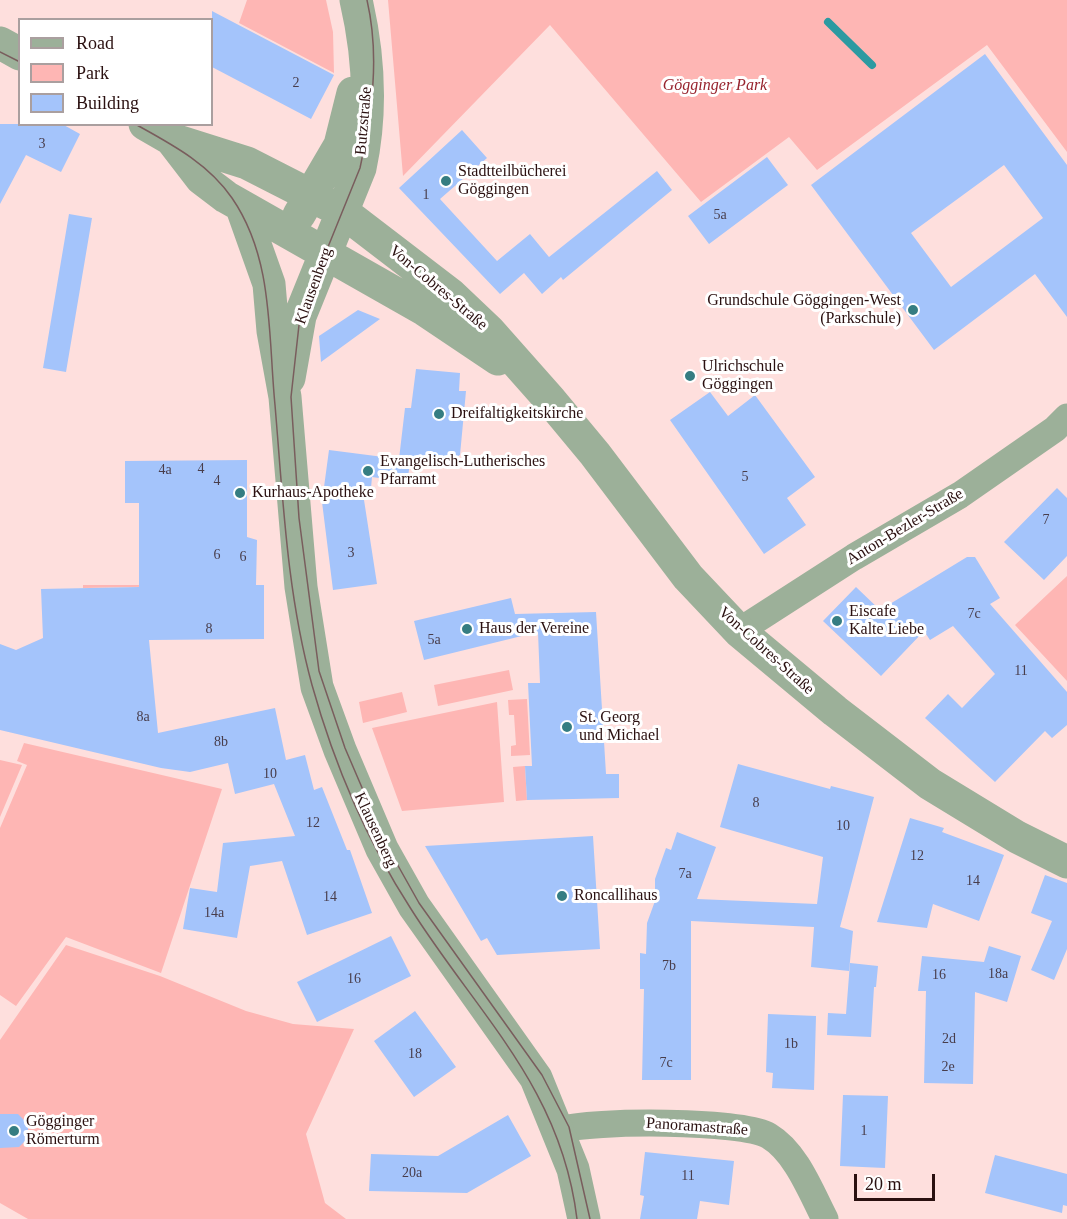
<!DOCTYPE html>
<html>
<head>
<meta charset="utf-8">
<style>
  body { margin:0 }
  #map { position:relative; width:1067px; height:1219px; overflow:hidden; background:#fedfdd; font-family:"Times New Roman",serif }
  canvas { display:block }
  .legend { position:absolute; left:18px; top:18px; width:195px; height:108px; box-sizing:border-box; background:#fff; border:2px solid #aa9f9f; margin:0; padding:8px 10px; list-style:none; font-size:18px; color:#2a1010 }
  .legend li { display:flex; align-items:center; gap:12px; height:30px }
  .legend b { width:30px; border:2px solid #aa9f9f }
  .scale { position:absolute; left:854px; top:1174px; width:81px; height:27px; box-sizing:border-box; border:3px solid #2a1010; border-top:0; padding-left:8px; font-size:18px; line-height:21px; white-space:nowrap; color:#2a1010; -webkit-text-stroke:4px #fff; paint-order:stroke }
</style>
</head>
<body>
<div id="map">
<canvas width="1067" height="1219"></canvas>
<ul class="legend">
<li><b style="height:8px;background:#9cb099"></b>Road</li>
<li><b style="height:16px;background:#feb6b4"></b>Park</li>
<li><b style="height:16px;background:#a4c4fb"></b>Building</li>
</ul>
<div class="scale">20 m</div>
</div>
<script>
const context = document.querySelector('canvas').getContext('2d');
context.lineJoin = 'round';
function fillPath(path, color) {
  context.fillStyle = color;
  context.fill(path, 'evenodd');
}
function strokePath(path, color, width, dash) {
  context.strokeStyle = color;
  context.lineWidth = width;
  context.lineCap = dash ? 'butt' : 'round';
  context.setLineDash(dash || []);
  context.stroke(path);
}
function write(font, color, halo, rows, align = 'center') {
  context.font = font + ' "Times New Roman",serif';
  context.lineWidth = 6;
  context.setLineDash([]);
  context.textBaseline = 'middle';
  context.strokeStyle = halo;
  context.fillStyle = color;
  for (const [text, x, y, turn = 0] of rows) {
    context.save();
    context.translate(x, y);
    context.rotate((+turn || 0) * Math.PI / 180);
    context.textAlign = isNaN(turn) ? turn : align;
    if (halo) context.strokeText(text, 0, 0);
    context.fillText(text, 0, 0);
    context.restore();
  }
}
const green = new Path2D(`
  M247 0H326L333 32 334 73 239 23Z
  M388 0H1067V152L987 45 817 170 789 137 701 202 550 25 403 176Z
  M1067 576V681L1015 625Z
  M83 585H231L83 588Z
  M509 670 513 690 438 706 434 685Z
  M402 692 407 712 363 723 359 702Z
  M527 699 530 755 511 756V746L516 745 514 715H509L508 700Z
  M497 702 504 802 402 811 372 728Z
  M24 743 222 789 161 973 66 937 16 1006 0 995V828L27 765 17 761Z
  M0 760 22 765 0 817Z
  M525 766 527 800 516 801 513 767Z
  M66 945 160 976 246 1011 293 1024 354 1029 306 1134 325 1203 346 1219H28L0 1203V1040Z`);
const stream = new Path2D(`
  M828 22 872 65`);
const building = new Path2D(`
  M212 11 334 75 311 119 212 67Z
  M985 54 1067 165V317L1035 274 934 350 811 185ZM1004 165 1043 218 951 287 911 233Z
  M0 124H62L80 134 61 172 26 155 0 204Z
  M462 130 487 158 440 199 497 261 530 234 549 257 657 171 672 190 563 280 561 277 542 294 524 273 500 294 399 188Z
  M767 157 788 185 709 244 688 216Z
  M69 214 92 218 66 372 43 368Z
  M358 310 380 319 321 362 319 336Z
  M416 369 460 373 459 391H466L460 455 437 467 410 464 407 482 372 477 371 488 362 487 377 584 333 590 322 502 329 450 399 459 405 408H411Z
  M710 392 728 416 755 395 815 477 787 498 806 525 764 554 670 420Z
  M247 460V537L257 540 256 585H264V639L149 640 158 733 275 708 286 760 305 755 314 790 322 787 347 850H350L372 913 307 935 282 861 250 866 237 938 183 929 190 888 217 892 223 843 295 836 274 784 235 794 228 763 190 772 161 768 0 730V644L16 650 43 638 41 589 139 587V503H125V461Z
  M1057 488 1067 498V556L1044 580 1004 542Z
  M967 557H975L1000 598 990 604 1067 692V725L1052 738 1045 731 995 782 925 718 948 694 962 708 995 674 953 626 930 640 924 631 881 676 823 621 856 587 880 610Z
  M511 598 515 614 596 612 606 774H619V798L527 800 525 766H532L528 683H540L538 632 424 660 414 621Z
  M738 764 830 789 831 786 874 797 840 927 853 931 849 971 811 967 814 927 691 921V1080H642L644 989H640V953L646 954 647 923 655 901V879L666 848 671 850 677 832 716 847 697 899 817 904 823 857 720 827Z
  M910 818 944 828 942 832 1004 855 979 921 933 904 927 928 877 922Z
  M593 836 600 949 497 955 487 938 481 941 425 846Z
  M1045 875 1067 883V949L1054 980 1031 970 1052 921 1031 913Z
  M391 936 411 976 317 1022 297 982Z
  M989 946 1021 956 1007 1002 975 992 973 1084 924 1083 926 991H918L922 956 984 962Z
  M850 963 878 966 876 987H874L871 1037 827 1035 828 1013 846 1014Z
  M415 1011 456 1067 414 1097 374 1041Z
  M768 1014 816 1016 814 1090 772 1088 773 1073 766 1072Z
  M843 1095 888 1096 885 1168 840 1166Z
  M0 1114H18L28 1124V1138L19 1147 0 1148Z
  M508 1115 531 1156 467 1193 369 1191 371 1154 438 1156Z
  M645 1152 734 1161 729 1205 700 1201 697 1219H640L644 1196 640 1195Z
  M995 1155 1067 1174V1206L1063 1205 1062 1213 985 1193Z`);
const minor = new Path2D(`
  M739 631 854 557 960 495 1055 429 1067 417
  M560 1130C592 1120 742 1120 769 1136 796 1152 811 1192 825 1219`);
const tertiary = new Path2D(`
  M0 43 20 54
  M145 124 171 139 247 163 343 212 450 294 489 331 551 401 595 454 688 577 739 631 835 711 930 784 1017 837 1067 862
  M171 139 201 178 226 197 425 310 498 359
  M242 208 269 284 273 331 285 397 301 587 317 687 340 750 382 849 414 906 536 1078 573 1169 584 1219
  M299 215 340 145 353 93
  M289 378 300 316 360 168C372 112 369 56 356 0`);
const tram = new Path2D(`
  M367 0C380 57 372 112 360 168L300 316 291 397 299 518 319 671 345 748 387 846 419 903 542 1075 569 1127 590 1219
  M0 52 20 62
  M135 124C171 144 208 163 232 198 274 259 268 335 275 405 283 499 287 594 312 685 334 764 367 841 411 909 478 1015 561 1087 577 1219`);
const markers = [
  [446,181,6,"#357d82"],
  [913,310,6,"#357d82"],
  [690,376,6,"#357d82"],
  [439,414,6,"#357d82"],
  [368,471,6,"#357d82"],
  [240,493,6,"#357d82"],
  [837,621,6,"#357d82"],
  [467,629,6,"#357d82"],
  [567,727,6,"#357d82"],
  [562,896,6,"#357d82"],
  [14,1131,6,"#357d82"]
];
const numberNames = [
  ["2",296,83],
  ["3",42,144],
  ["1",426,195],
  ["5a",720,215],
  ["4",201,469],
  ["4a",165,470],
  ["5",745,477],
  ["4",217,481],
  ["7",1046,520],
  ["3",351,553],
  ["6",217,555],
  ["6",243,557],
  ["7c",974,614],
  ["8",209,629],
  ["5a",434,640],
  ["11",1021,671],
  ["8a",143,717],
  ["8b",221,742],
  ["10",270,774],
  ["8",756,803],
  ["12",313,823],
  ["10",843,826],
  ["12",917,856],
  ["7a",685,874],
  ["14",973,881],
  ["14",330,897],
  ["14a",214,913],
  ["7b",669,966],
  ["18a",998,974],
  ["16",939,975],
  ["16",354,979],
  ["2d",949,1039],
  ["1b",791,1044],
  ["18",415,1054],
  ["7c",666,1063],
  ["2e",948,1067],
  ["1",864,1131],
  ["20a",412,1173],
  ["11",688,1176]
];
const parkNames = [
  ["Gögginger Park",715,86]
];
const streetNames = [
  ["Butzstraße",364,121,-85],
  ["Klausenberg",314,286,-70],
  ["Von-Cobres-Straße",438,288,40],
  ["Anton-Bezler-Straße",905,527,-31],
  ["Von-Cobres-Straße",766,651,42],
  ["Klausenberg",375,830,65],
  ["Panoramastraße",697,1127,4]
];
const poiNames = [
  ["Stadtteilbücherei",458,172],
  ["Göggingen",458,190],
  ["Grundschule Göggingen-West",901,301,"right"],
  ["(Parkschule)",901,319,"right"],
  ["Ulrichschule",702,367],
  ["Göggingen",702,385],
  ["Dreifaltigkeitskirche",451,414],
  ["Evangelisch-Lutherisches",380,462],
  ["Pfarramt",380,480],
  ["Kurhaus-Apotheke",252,493],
  ["Eiscafe",849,612],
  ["Kalte Liebe",849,630],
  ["Haus der Vereine",479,629],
  ["St. Georg",579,718],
  ["und Michael",579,736],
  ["Roncallihaus",574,896],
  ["Gögginger",26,1122],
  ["Römerturm",26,1140]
];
fillPath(green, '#feb6b4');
strokePath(stream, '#2c9aa1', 8);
fillPath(building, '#a4c4fb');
strokePath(minor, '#9cb099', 27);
strokePath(tertiary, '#9cb099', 33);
strokePath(tram, '#795d5d', 1.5);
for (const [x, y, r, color] of markers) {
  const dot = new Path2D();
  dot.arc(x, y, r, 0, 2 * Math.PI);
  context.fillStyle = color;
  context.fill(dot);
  strokePath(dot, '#fff', 2);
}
write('14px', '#483d4b', null, numberNames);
write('italic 16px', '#97232d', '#fff', parkNames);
write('16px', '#2a1010', '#fff', streetNames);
write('16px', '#2a1010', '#fff', poiNames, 'left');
</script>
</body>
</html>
